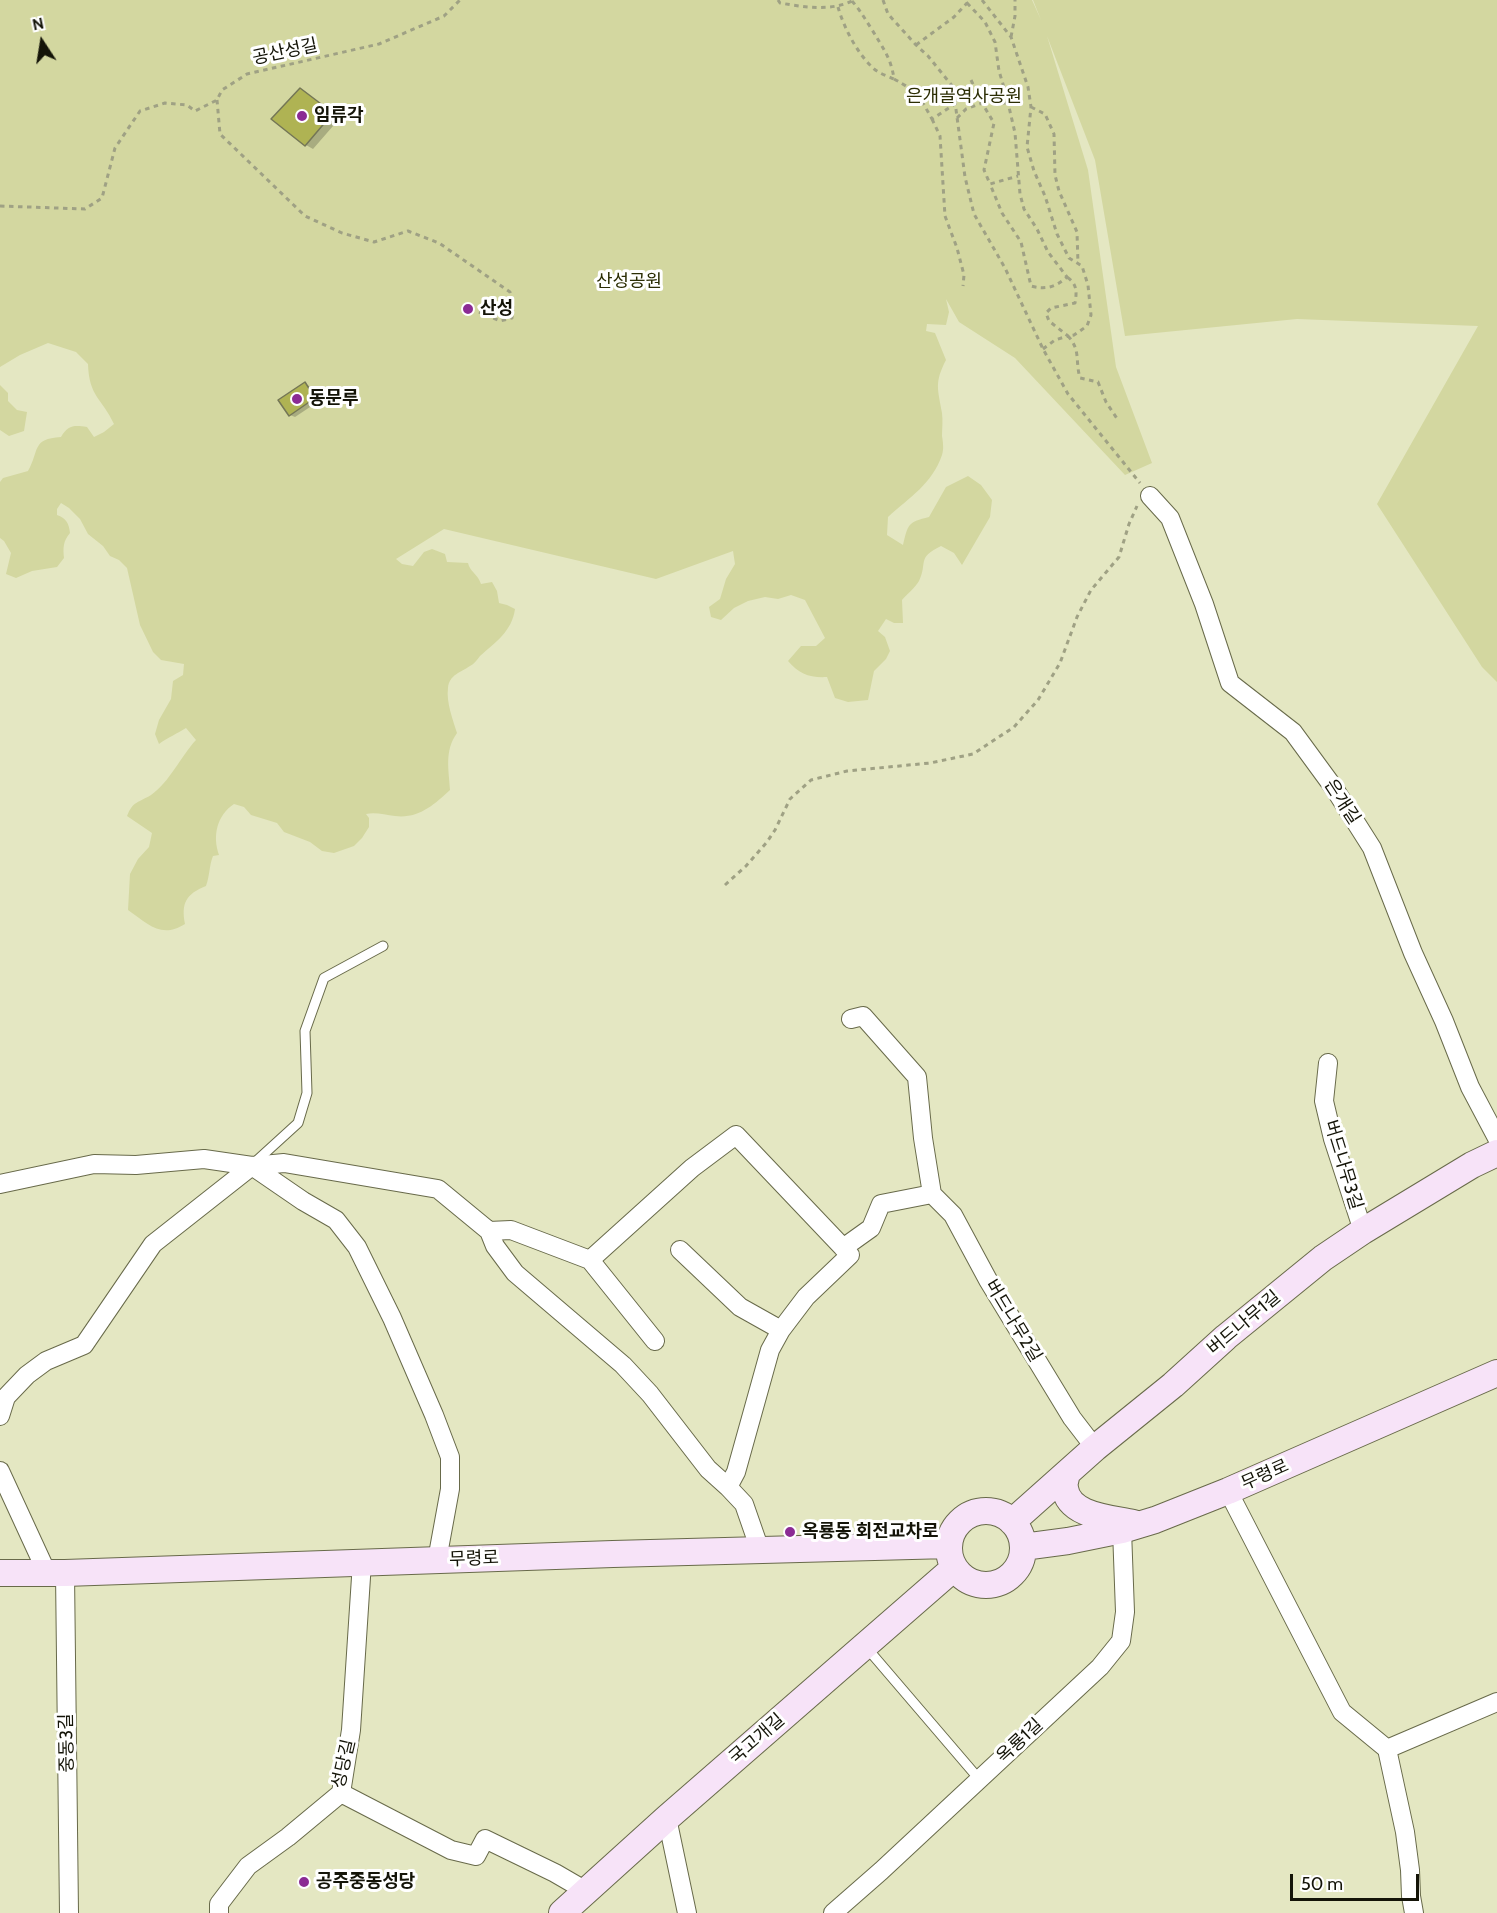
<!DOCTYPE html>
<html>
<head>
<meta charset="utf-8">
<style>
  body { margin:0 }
  #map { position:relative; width:1497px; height:1913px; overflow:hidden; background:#e4e7c2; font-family:Cabin,sans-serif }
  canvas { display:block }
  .north { position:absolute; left:12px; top:12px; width:60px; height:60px; -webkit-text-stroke:4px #fff; paint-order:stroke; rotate:348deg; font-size:16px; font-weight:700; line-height:24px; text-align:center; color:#141408 }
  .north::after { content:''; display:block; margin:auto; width:21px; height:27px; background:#141408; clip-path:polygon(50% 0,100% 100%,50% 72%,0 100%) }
  .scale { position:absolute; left:1290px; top:1874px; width:129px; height:27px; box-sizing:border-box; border:3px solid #141408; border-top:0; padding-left:8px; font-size:18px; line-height:21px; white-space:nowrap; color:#141408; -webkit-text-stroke:4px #fff; paint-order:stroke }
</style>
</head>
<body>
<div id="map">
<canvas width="1497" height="1913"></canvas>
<div class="north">N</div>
<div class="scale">50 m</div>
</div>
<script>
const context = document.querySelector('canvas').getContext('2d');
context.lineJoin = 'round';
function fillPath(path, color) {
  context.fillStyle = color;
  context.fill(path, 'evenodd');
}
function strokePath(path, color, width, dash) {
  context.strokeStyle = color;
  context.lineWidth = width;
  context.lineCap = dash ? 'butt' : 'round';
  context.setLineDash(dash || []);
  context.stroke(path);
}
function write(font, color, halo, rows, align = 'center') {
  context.font = font + ' Cabin,"Noto Sans KR",sans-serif';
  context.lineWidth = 6;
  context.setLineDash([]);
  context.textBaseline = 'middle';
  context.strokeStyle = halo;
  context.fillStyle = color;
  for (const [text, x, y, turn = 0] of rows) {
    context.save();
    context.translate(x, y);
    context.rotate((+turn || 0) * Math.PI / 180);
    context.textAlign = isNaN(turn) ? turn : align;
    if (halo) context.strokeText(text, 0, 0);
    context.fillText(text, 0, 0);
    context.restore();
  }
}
const green = new Path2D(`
  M0 0H1032L1041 20 1033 0H1497V682L1482 667 1377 504 1478 326 1297 319 1125 336 1095 160 1047 36 1088 170 1116 367 1152 463 1125 475 1015 358 959 322 946 299 949 312 946 325 927 324 926 331 935 333 946 360C934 383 938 389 942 413 943 421 942 429 942 436 943 442 944 449 942 455 932 484 910 497 888 517L887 535 903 545C908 524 908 522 929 517L946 487 968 476 981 485 992 500 990 517 962 565 954 553 941 546C916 558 928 563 919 581 915 588 907 594 902 600L903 623H894L886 619 878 631 885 637 890 651 886 659 874 671 868 700 848 702 835 698 827 677C810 678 799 674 788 661L801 646H816L825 638 805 600 791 595 778 599 765 597 748 601 734 608 721 620 711 617 709 607 720 599 726 579 735 564 733 551 656 579 444 529 396 559 402 564 413 566 424 552 432 549 445 554 447 562 468 563C470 572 477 573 481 584L492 582 497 591 499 603 507 605 515 609C512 631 496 642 480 656 477 660 474 664 470 666 461 672 449 675 448 688 446 702 453 720 457 733 444 751 449 770 450 790 434 805 418 819 395 816 385 815 376 812 366 814L369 818V827L362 838 354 846 334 853 322 851 310 842 284 832 277 823 251 815 244 807 234 804C217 815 212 836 219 855L213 856C209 866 210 875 206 886 186 894 181 903 185 924 161 939 148 924 128 910L130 874 138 859 149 847 152 833 127 816C133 801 138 803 151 795 169 783 181 756 196 740L186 728C177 734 168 737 159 744L155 734 159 720 171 699 173 681 183 675 184 664 161 660 153 652 140 625 127 568 119 560 110 556 103 546 88 534 80 519 69 508 61 503 57 509V515C66 518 69 523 70 533 63 541 63 548 64 558L57 567 32 571 16 578 6 574 11 553 4 541 0 538V482L3 478 28 471C40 450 31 439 61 437 68 425 74 425 87 427L94 437 104 432 114 424C102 398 89 397 88 364L76 352 48 343 20 355 0 367Z
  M0 385 8 393V401L17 410 27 412 24 431 9 436 0 430Z`);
const shadow = new Path2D(`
  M308 95 340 118 313 149 306 145Z
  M305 384 309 386 319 401 295 417 290 415Z`);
const building = new Path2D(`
  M300 88 333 113 305 146 271 119Z
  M305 382 315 398 289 416 278 400Z`);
const path = new Path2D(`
  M778 0 780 3C804 7 831 12 854 0
  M883 0 888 14 916 45 928 56 953 87 965 177 974 214 1005 268 1043 349 1068 394 1140 483
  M982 0 1011 37 1028 87 1031 107 1027 147 1034 171 1045 196 1057 234 1069 258 1082 266 1088 285 1091 315 1087 326 1074 335 1068 336C1081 350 1075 361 1080 378L1098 382 1106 402 1118 420
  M967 3 985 22 995 42 999 71 1006 94 1015 133 1020 194 1024 209 1037 229 1048 252 1067 277C1056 287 1046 290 1031 286L1021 242 1002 213 990 184 1018 176
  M838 7C844 28 857 53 873 68 878 73 887 76 894 79 891 57 882 47 871 28 865 19 860 10 852 1
  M1011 37 1015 16V0
  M916 45 954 17 967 3 965 0
  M894 79C918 92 919 96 932 119L955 104
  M971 80 982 103H1008
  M217 100 220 134 305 216 342 233 374 242 408 231 439 243 510 292 513 304 512 318 500 321 479 312
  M1031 107 1045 114 1054 134 1055 175 1059 191 1077 232 1078 264
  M957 118 966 109 982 103 994 123 984 170 990 184
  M932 119 940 136 945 216 957 248 964 275 963 286
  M0 206 85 209 102 198 115 148 140 111 165 103 187 105 195 111 217 100 222 90 247 74 379 44 444 16 460 0
  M1043 349 1055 340 1068 336 1049 321 1046 313 1051 308 1075 303C1077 291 1077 284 1067 277
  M725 885 746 866 767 842 775 830 790 799 811 780 847 771 930 763 973 754 1014 727 1038 700 1060 663 1077 617 1091 590 1119 557 1129 524 1137 506`);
const lane = new Path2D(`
  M253 1164 298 1123 307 1093 305 1031 324 978 383 946
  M866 1647 979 1779`);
const street = new Path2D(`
  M1150 496 1170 518 1204 604 1230 683 1293 732 1334 788 1372 848 1413 953 1444 1021 1470 1087 1497 1138
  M1328 1063 1324 1101 1333 1139 1363 1231
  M252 1166 303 1201 336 1220 357 1247 392 1318 434 1415 450 1457V1489L437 1560
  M0 1184 94 1164 136 1165 204 1159 252 1166 284 1163 438 1189 489 1231 495 1246 515 1273 623 1365 650 1394 708 1469 728 1487 736 1472 770 1350 781 1330
  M932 1194 953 1215 988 1280 1072 1418 1095 1448
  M489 1231 511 1230 590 1260 655 1341
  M843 1248 871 1228 881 1204 932 1194 923 1138 917 1077 863 1016 851 1019
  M590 1260 692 1168 736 1135 850 1255 806 1297 781 1330 740 1307 680 1250
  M0 1416 6 1397 27 1375 46 1361 84 1345 153 1244 252 1166
  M0 1471 47 1573
  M728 1487 744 1504 760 1550
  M1228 1491 1342 1712 1387 1749 1405 1832 1410 1870 1411 1896 1414 1913
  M65 1573 69 1913
  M1387 1749 1497 1702
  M341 1793 451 1850 476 1856 485 1839 555 1873 586 1891
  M667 1818 687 1913
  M219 1913V1904L248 1866 288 1837 341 1793 351 1730 362 1562
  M833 1913 881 1871 1100 1667 1121 1641 1125 1612 1122 1530`);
const secondary = new Path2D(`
  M1067 1473C1066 1478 1064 1484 1065 1488 1068 1516 1111 1518 1133 1523
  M949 1548a37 37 0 1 1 74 0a37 37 0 1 1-74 0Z
  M1012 1522 1095 1448 1173 1385 1226 1337 1323 1258 1363 1231 1472 1165 1497 1153
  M1023 1547 1068 1541 1122 1530 1155 1520 1228 1491 1497 1373
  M0 1573H65L613 1554 949 1545
  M562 1913 667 1818 954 1568`);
const markers = [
  [302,116,6,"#8b2b94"],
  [468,309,6,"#8b2b94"],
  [297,399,6,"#8b2b94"],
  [790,1532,6,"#8b2b94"],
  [304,1882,6,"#8b2b94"]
];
const streetNames = [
  ["공산성길",285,52,-12],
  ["은개길",1342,802,57],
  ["버드나무3길",1343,1165,73],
  ["버드나무2길",1013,1321,59],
  ["버드나무1길",1244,1323,-40],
  ["무령로",1265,1475,-24],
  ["무령로",474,1559,-2],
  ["국고개길",757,1739,-41],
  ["옥룡1길",1020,1741,-43],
  ["중동3길",67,1743,-91],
  ["성당길",344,1764,-77]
];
const parkNames = [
  ["은개골역사공원",964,97],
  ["산성공원",629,282]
];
const poiNames = [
  ["임류각",314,116],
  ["산성",480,309],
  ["동문루",309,399],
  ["옥룡동 회전교차로",802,1532],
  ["공주중동성당",316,1882]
];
fillPath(green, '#d3d7a0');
fillPath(shadow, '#0003');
fillPath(building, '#afb353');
strokePath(building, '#747656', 1.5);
strokePath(lane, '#686a4a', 11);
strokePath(street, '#686a4a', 20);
strokePath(secondary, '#686a4a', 28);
strokePath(path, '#9fa184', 3, [4.5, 4.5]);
strokePath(lane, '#fff', 9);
strokePath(street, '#fff', 18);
strokePath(secondary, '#f7e3f8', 26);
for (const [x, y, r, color] of markers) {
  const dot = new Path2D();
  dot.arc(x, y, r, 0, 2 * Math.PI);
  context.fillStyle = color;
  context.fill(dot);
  strokePath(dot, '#fff', 2);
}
write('18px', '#141408', '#fff', streetNames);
write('18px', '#2b2d03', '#fff', parkNames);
write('bold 18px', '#141408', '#fff', poiNames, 'left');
</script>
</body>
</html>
